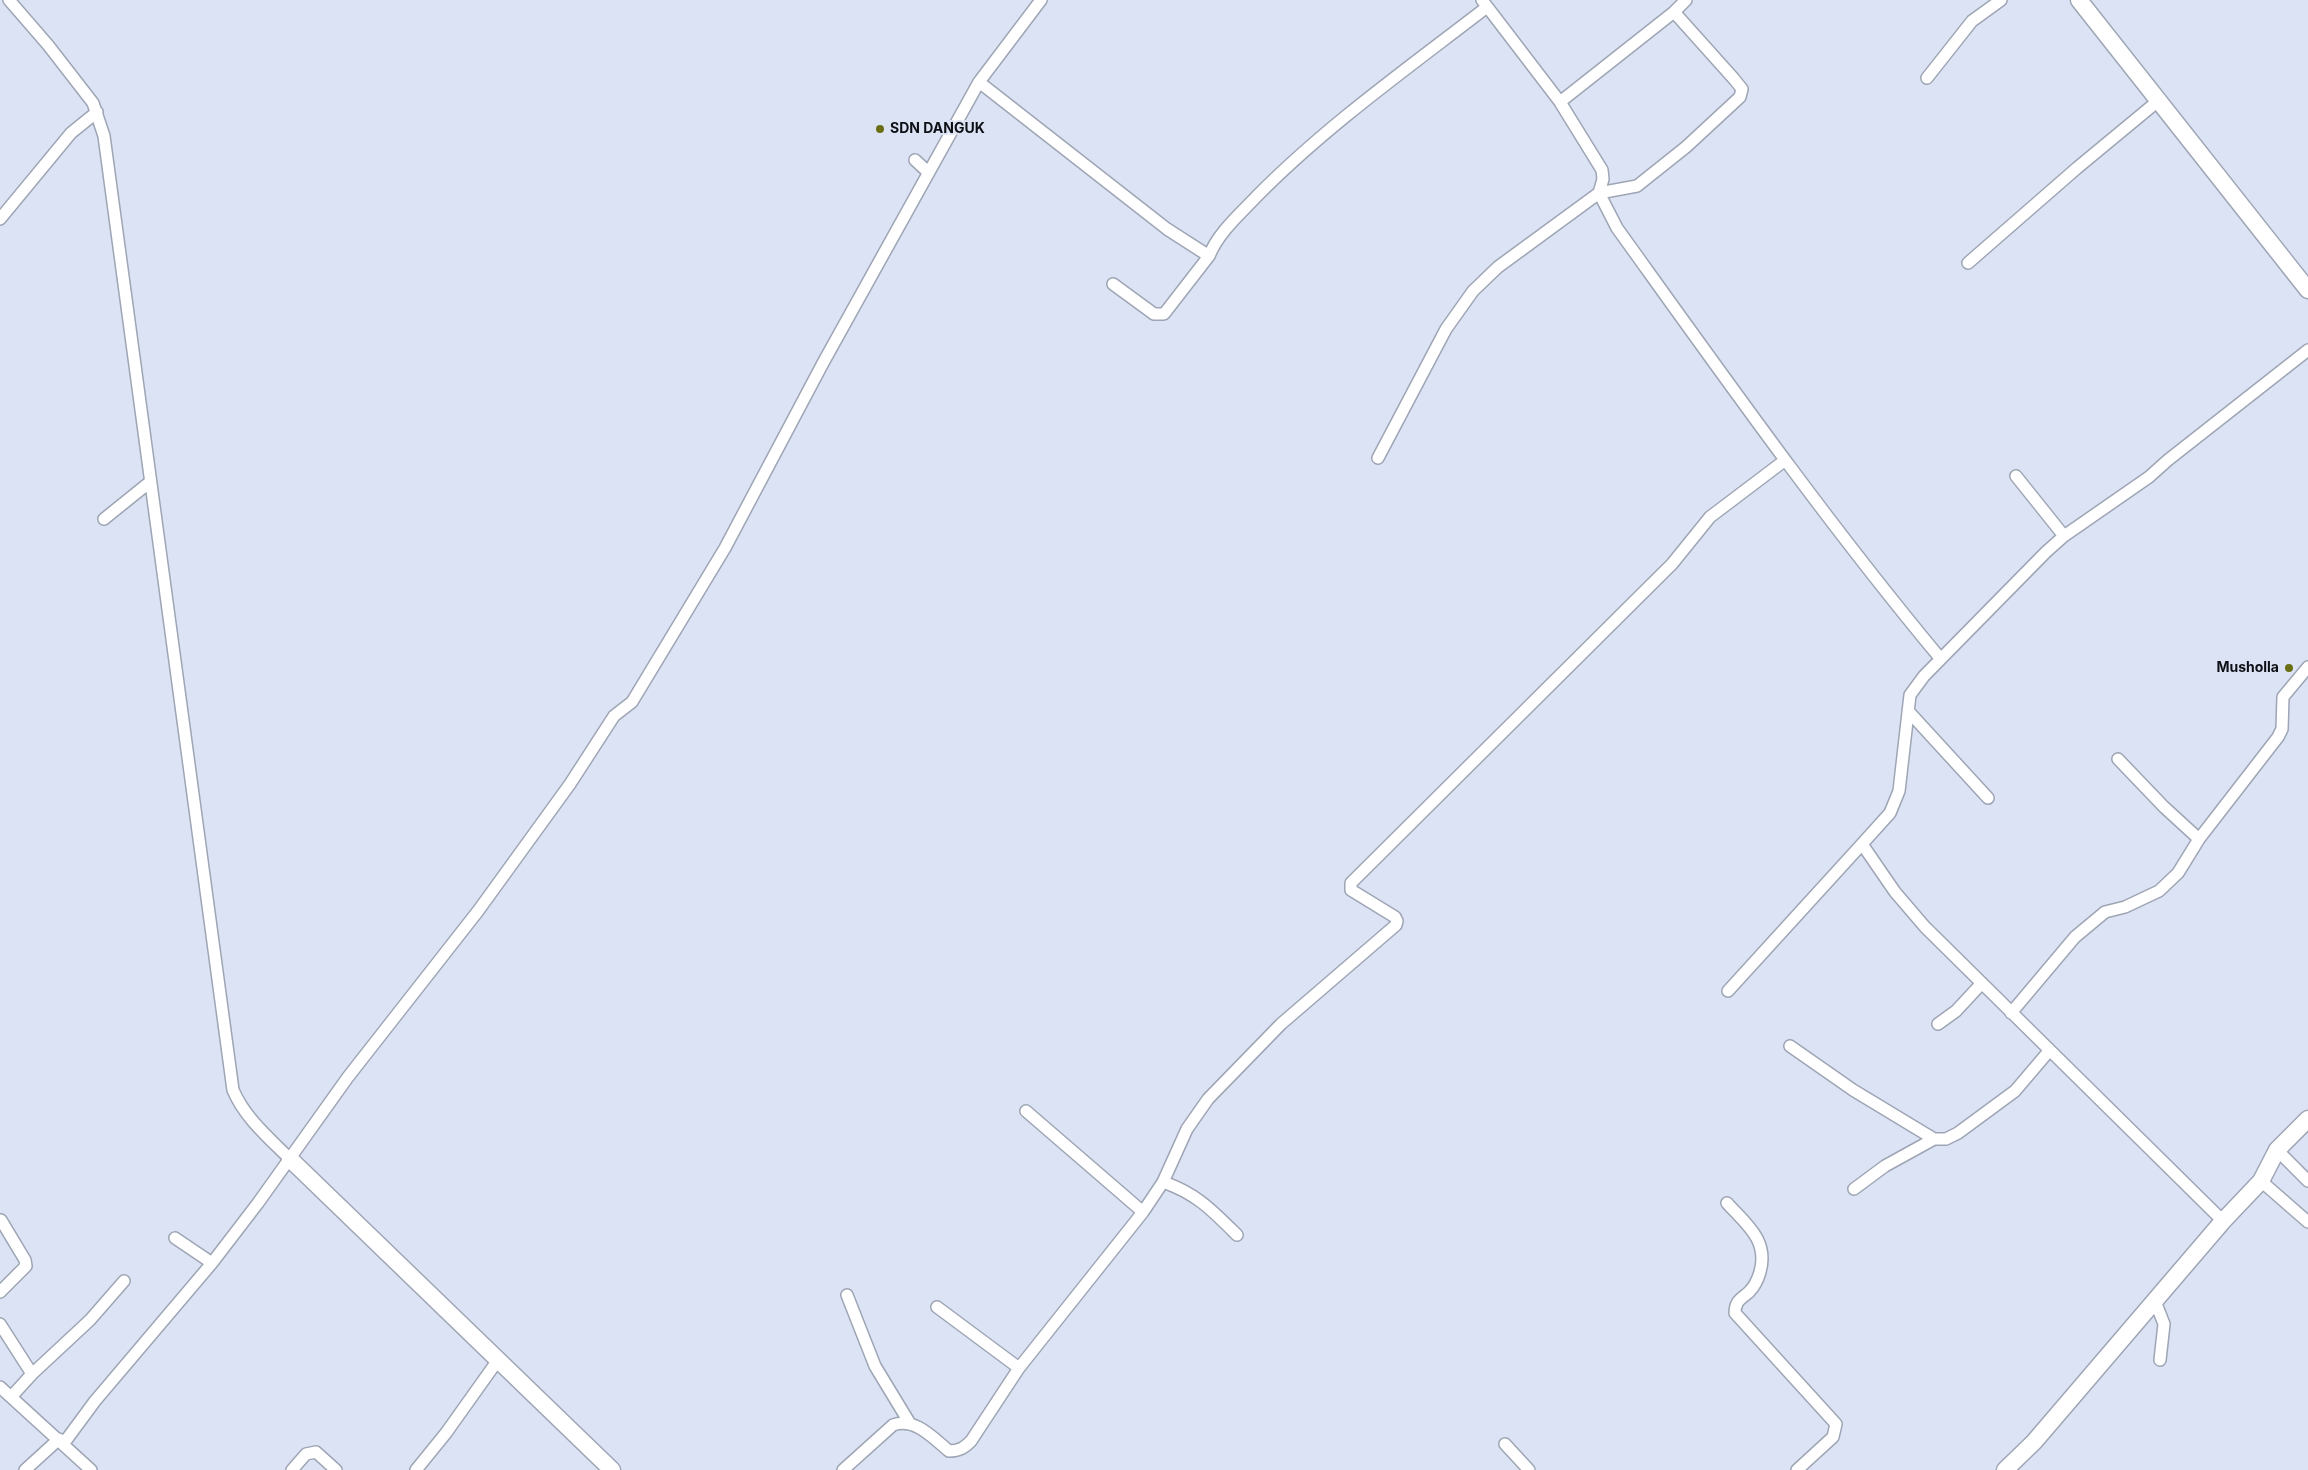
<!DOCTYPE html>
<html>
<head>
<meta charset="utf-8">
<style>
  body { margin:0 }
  canvas { display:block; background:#dce3f4 }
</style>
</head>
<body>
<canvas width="2308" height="1470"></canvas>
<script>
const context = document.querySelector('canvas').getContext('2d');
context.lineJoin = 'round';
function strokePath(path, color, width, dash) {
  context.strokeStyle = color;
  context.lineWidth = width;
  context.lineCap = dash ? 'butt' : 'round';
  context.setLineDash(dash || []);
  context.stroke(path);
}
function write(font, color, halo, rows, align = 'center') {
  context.font = font + ' Inter,sans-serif';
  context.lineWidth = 4;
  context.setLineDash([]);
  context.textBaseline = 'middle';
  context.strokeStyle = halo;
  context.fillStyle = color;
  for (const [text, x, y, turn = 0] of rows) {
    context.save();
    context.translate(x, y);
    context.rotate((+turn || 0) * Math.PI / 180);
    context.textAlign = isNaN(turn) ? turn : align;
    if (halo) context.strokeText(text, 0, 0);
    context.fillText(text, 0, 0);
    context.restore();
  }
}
const street = new Path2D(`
  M9 0 48 45 93 103 104 136 233 1090C245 1118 268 1137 290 1159
  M1482 0 1560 102 1602 170 1603 179 1599 193 1617 228C1722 374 1825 520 1940 658
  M1927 78 1972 21 2001 0
  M979 82 1167 229 1209 256C1218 233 1239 215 1256 197 1326 126 1408 68 1487 7
  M1560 102 1674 12 1686 0
  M915 160 928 172
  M0 219 71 133 97 112
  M1968 263 2077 168 2158 101
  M1113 284 1154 314H1164L1209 256
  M1378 458 1446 329 1473 291 1498 267 1599 193 1637 186 1686 147 1740 97 1742 89 1734 79 1674 12
  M2016 476 2064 536
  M104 519 150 482
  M1910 713 1988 798
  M2118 759 2164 807 2199 839
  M1728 991 1862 844
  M2011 1013 2075 937 2105 912 2125 907 2159 891 2178 873 2199 839 2278 737 2282 729 2283 697 2308 667
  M1938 1024 1956 1011 1982 983
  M1790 1046 1853 1090 1934 1139H1946L1958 1133 2015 1091 2049 1051
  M1026 1111 1143 1212
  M2277 1150 2308 1181
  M2261 1181 2308 1222
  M1163 1182C1196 1193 1213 1211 1237 1235
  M1854 1189 1885 1166 1934 1139
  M1727 1203C1746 1224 1769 1240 1760 1272 1758 1279 1755 1286 1749 1292 1741 1299 1735 1301 1735 1313L1836 1424 1833 1437 1797 1470
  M2223 1221 1925 927 1895 892 1862 844 1890 813 1899 791 1910 695 1924 676 2046 552 2064 536 2149 477 2168 460 2308 350
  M175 1238 212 1263
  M0 1292 26 1266 25 1260 1 1220
  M847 1295 875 1366 909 1422
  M2155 1301 2164 1324 2160 1360
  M937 1307 1019 1368
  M0 1324 32 1374
  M0 1387 91 1470
  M11 1397 32 1374 90 1320 124 1281
  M64 1443 95 1401 212 1263 258 1203 348 1077 478 911 570 784 614 716 632 702 725 548 823 363 979 82 1041 0
  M1505 1444 1529 1470
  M25 1470 59 1439
  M292 1470 306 1454 316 1452 336 1470
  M416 1470 446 1433 498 1360
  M843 1470 893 1425C915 1417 933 1438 949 1451 959 1451 964 1448 971 1441L1019 1368 1143 1212 1163 1182 1187 1129 1208 1099 1281 1024 1396 925 1397 921 1395 917 1351 890V883L1672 564 1710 517 1784 461`);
const secondary = new Path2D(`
  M2079 0 2308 290
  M290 1159 612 1470
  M2005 1470 2034 1442 2223 1221 2261 1181 2277 1150 2308 1119`);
const markers = [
  [880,129,5,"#6a6f14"],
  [2289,668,5,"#6a6f14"]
];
const poiNames = [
  ["SDN DANGUK",890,129],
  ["Musholla",2279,668,"right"]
];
strokePath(street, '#9ea5b5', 14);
strokePath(secondary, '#9ea5b5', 19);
strokePath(street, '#fff', 11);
strokePath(secondary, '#fff', 16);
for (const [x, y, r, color] of markers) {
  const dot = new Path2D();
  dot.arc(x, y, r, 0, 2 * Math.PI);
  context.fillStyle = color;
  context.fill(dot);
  strokePath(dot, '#dce3f4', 2);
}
write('bold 14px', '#0d0f15', '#dce3f4', poiNames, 'left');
</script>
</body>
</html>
